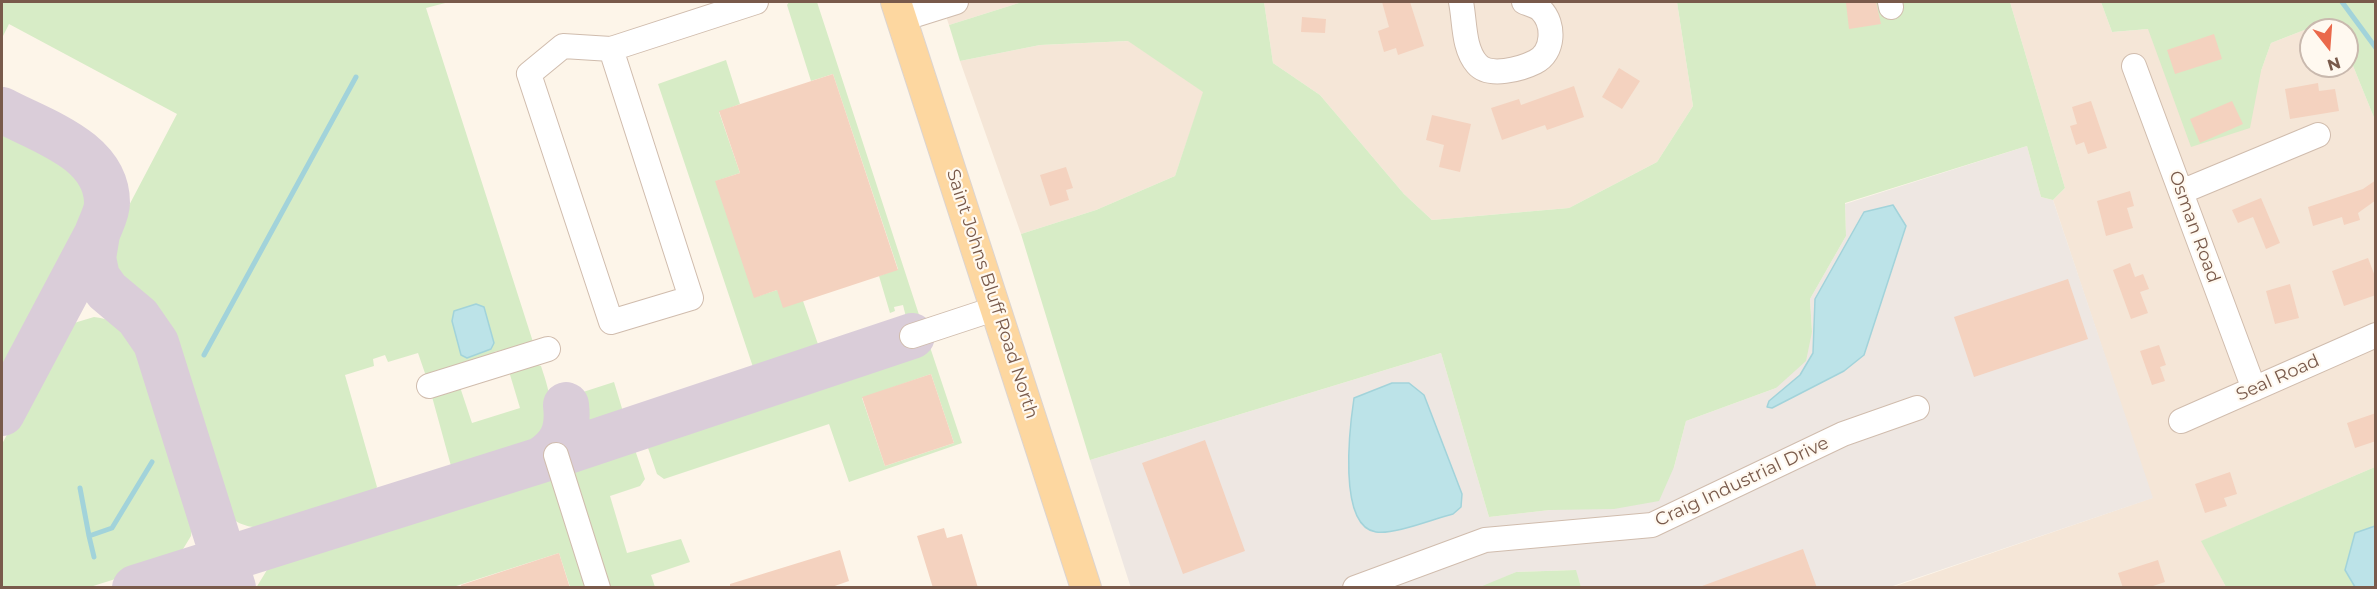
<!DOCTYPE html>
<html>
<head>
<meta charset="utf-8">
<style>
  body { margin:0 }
  #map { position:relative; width:2377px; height:589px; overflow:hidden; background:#fdf5e9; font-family:Montserrat,sans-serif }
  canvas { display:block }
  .frame { position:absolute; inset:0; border:3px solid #795a4b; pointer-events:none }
  .north { position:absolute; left:2299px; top:18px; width:60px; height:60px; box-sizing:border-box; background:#fff9f0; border:2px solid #c9b9ae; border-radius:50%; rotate:163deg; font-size:16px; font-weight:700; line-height:24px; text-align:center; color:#795a4b }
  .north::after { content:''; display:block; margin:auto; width:21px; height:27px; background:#ea694b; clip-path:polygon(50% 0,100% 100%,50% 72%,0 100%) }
</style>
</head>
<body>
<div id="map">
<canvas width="2377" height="589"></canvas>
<div class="frame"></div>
<div class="north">N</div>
</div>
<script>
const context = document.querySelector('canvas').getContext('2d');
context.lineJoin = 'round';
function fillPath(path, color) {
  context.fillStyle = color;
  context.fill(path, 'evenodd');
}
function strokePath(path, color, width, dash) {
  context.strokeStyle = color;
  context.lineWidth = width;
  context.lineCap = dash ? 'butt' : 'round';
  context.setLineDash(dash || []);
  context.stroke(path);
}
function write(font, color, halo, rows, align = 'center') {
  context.font = font + ' Montserrat,sans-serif';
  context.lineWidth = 4.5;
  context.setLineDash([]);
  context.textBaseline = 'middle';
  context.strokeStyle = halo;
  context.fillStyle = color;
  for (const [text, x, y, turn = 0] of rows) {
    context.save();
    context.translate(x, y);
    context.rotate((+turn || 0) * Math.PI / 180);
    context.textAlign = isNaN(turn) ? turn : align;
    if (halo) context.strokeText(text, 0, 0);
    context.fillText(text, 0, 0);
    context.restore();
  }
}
const residential = new Path2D(`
  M941 2H1022L949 25Z
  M1264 2H1677L1693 106 1657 162 1569 208 1432 220 1404 194 1320 95 1273 63Z
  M2010 2H2101L2112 32 2148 29 2261 71 2271 43 2312 27 2317 30H2311V66H2347V51L2375 120V467L2202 541 2226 587 1890 588 2152 498 2053 200 2065 188Z
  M1129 41 1204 92 1175 176 1096 210 1021 234 960 61 1040 45Z`);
const industrial = new Path2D(`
  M2027 146 2041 197 2053 200 2153 498 1890 587H1581L1575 570 1516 572 1480 588H1131L1090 460 1441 353 1489 517 1550 510 1674 467 1686 421 1776 388 1812 332 1810 299 1846 236 1845 204Z`);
const green = new Path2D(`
  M2 2H449L426 8 533 342 504 356 502 350 494 352V356L427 379 418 353 388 362 385 355 373 359 374 366 345 375 377 487 369 500C336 510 256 547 229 515 225 511 222 504 220 499L176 354 165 327 153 308 118 281 109 259 114 234 177 114 9 24 2 38Z
  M789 2H817L922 324 909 329 900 323V320L906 317 903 305 894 307 895 311 890 313 879 276 898 269 833 74 811 81 787 5Z
  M1022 2H1264L1273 63 1320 95 1404 194 1432 220 1569 208 1657 162 1693 106 1677 2H2010L2065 188 2053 200 2041 197 2027 146 1845 203 1846 236 1810 299 1812 332 1806 361 1776 388 1686 421 1674 467 1659 501 1614 509 1550 510 1489 517 1441 353 1090 460 1021 234 1096 210 1175 176 1203 92 1128 41 1040 45 960 61 949 25Z
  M2101 2H2375V120L2347 51V30H2317L2312 27 2271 43 2261 71 2250 128 2191 147 2148 29 2112 32Z
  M726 60 740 104 719 112 740 173 716 181 755 297 777 290 803 301 820 350 755 373 658 84Z
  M2 127 67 162 87 182 90 206 76 242 2 386Z
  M94 317C122 321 131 331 145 354L194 512 191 536 180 554 160 565 90 587H2V444L60 336 74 323Z
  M927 338 962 443 849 482 829 424 664 479 657 474 648 448 652 437 905 352 907 345ZM931 374 954 443 885 466 862 398Z
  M530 362 541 366C551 396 561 428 531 450L463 470 451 466 431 393 459 384 472 423 520 408 508 368Z
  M614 382 624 415 590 429 578 398 580 393Z
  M626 446 635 450 645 479 640 486 610 496 627 553 681 539 690 562 651 575 655 587H608L571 474 575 464Z
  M2375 467V526L2355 533 2345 570 2355 587H2226L2201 541Z
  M547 474 552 479 587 587H570L559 553 453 587 256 588 270 565 289 556Z
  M1576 570 1581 587H1480L1516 572Z`);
const water = new Path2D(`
  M1893 205 1906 226 1864 355 1844 371 1772 408 1767 407 1769 401 1800 375 1813 353 1815 299 1864 212Z
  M476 304 484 307 494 343 491 349 467 358 461 355 452 321 454 311Z
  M1392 383H1409L1424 395 1462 494 1461 507 1453 514C1433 519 1394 535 1376 532 1337 526 1350 425 1354 398Z
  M2375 526V587H2355L2345 570 2355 533Z`);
const stream = new Path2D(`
  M2342 2 2376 48
  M204 355 356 77
  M80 488 89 536
  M94 557 89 536 112 528 152 462`);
const taxiway = new Path2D(`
  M2 110C41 131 107 150 107 203 107 213 100 225 97 234L2 413
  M97 234 93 258 97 277 107 291 138 317 156 343 233 588
  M541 460C562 446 569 431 566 405
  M135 588 541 460 912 336`);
const building = new Path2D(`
  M1382 2H1410L1424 46 1398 55 1396 48 1384 52 1378 31 1389 27Z
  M1876 2 1881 24 1849 29 1846 3Z
  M1302 17 1326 19 1325 33 1301 32Z
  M2214 34 2222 59 2175 74 2167 50Z
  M1619 68 1640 81 1622 109 1602 97Z
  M833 74 898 270 783 308 777 290 754 298 715 181 740 173 719 111Z
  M2318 83 2319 91 2335 89 2339 111 2290 119 2285 89Z
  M1574 86 1584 117 1547 130 1545 125 1502 140 1491 108 1519 99 1521 105Z
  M2091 101 2107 148 2088 154 2084 142 2076 145 2070 126 2077 124 2072 107Z
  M2232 101 2243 124 2200 143 2190 119Z
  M1432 115 1471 124 1460 172 1439 167 1444 145 1426 140Z
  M1066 167 1073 188 1066 190 1069 200 1050 206 1040 175Z
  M2376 180V200L2358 213 2360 220 2344 225 2342 217 2313 226 2308 207 2363 189Z
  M2130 191 2134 206 2127 208 2133 228 2106 236 2097 201Z
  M2261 198 2280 243 2266 249 2253 217 2238 223 2232 210Z
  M2368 258 2376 279V295L2344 306 2332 271Z
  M2130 263 2135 277 2143 274 2149 289 2140 292 2148 313 2131 319 2113 270Z
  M2068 279 2088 339 1974 377 1954 317Z
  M2290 284 2299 318 2275 324 2266 291Z
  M2159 345 2166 365 2160 367 2165 381 2152 385 2140 351Z
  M931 374 954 443 885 466 862 397Z
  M2376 413V441L2355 448 2347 423Z
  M1205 440 1245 551 1183 574 1142 463Z
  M2230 472 2237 494 2224 498 2227 506 2205 513 2195 484Z
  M944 528 947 538 962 534 978 588H933L917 536Z
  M1803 549 1817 588H1703L1702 586Z
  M840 550 849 581 829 588H730V584Z
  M559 553 570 588H462L461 585Z
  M2158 560 2165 582 2147 588H2123L2118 573Z`);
const minor = new Path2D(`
  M1461 2C1465 22 1463 48 1477 64 1489 78 1521 69 1535 62 1554 53 1555 24 1541 10 1537 6 1529 4 1524 2
  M1890 2 1891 7
  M902 19 956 2
  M611 49 691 298 611 322 529 74 563 46 611 49 756 2
  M2134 66 2254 389
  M2181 192 2318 135
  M912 336 997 308
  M429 386 548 349
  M2181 421 2376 335
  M556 455 598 588
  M1355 588 1485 540 1652 525 1843 434 1917 408`);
const major = new Path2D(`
  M896 2 1086 588`);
const streetNames = [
  ["Osman Road",2194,227,70],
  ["Saint Johns Bluff Road North",992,294,72],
  ["Seal Road",2278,378,-24],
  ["Craig Industrial Drive",1742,482,-25]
];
fillPath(residential, '#f5e6d7');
fillPath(industrial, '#eee7e2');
fillPath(green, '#d7ecc6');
fillPath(water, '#bce3e8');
strokePath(water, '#a2d3da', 1.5);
strokePath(stream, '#a2d3da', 5);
strokePath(taxiway, '#dacdd9', 46);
fillPath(building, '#f4d2bf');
strokePath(minor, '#d0bcad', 26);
strokePath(major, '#dcd4d0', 32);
strokePath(minor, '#fff', 24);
strokePath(major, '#fdd7a0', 30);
write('18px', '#795a4b', '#fff9f0', streetNames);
</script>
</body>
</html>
